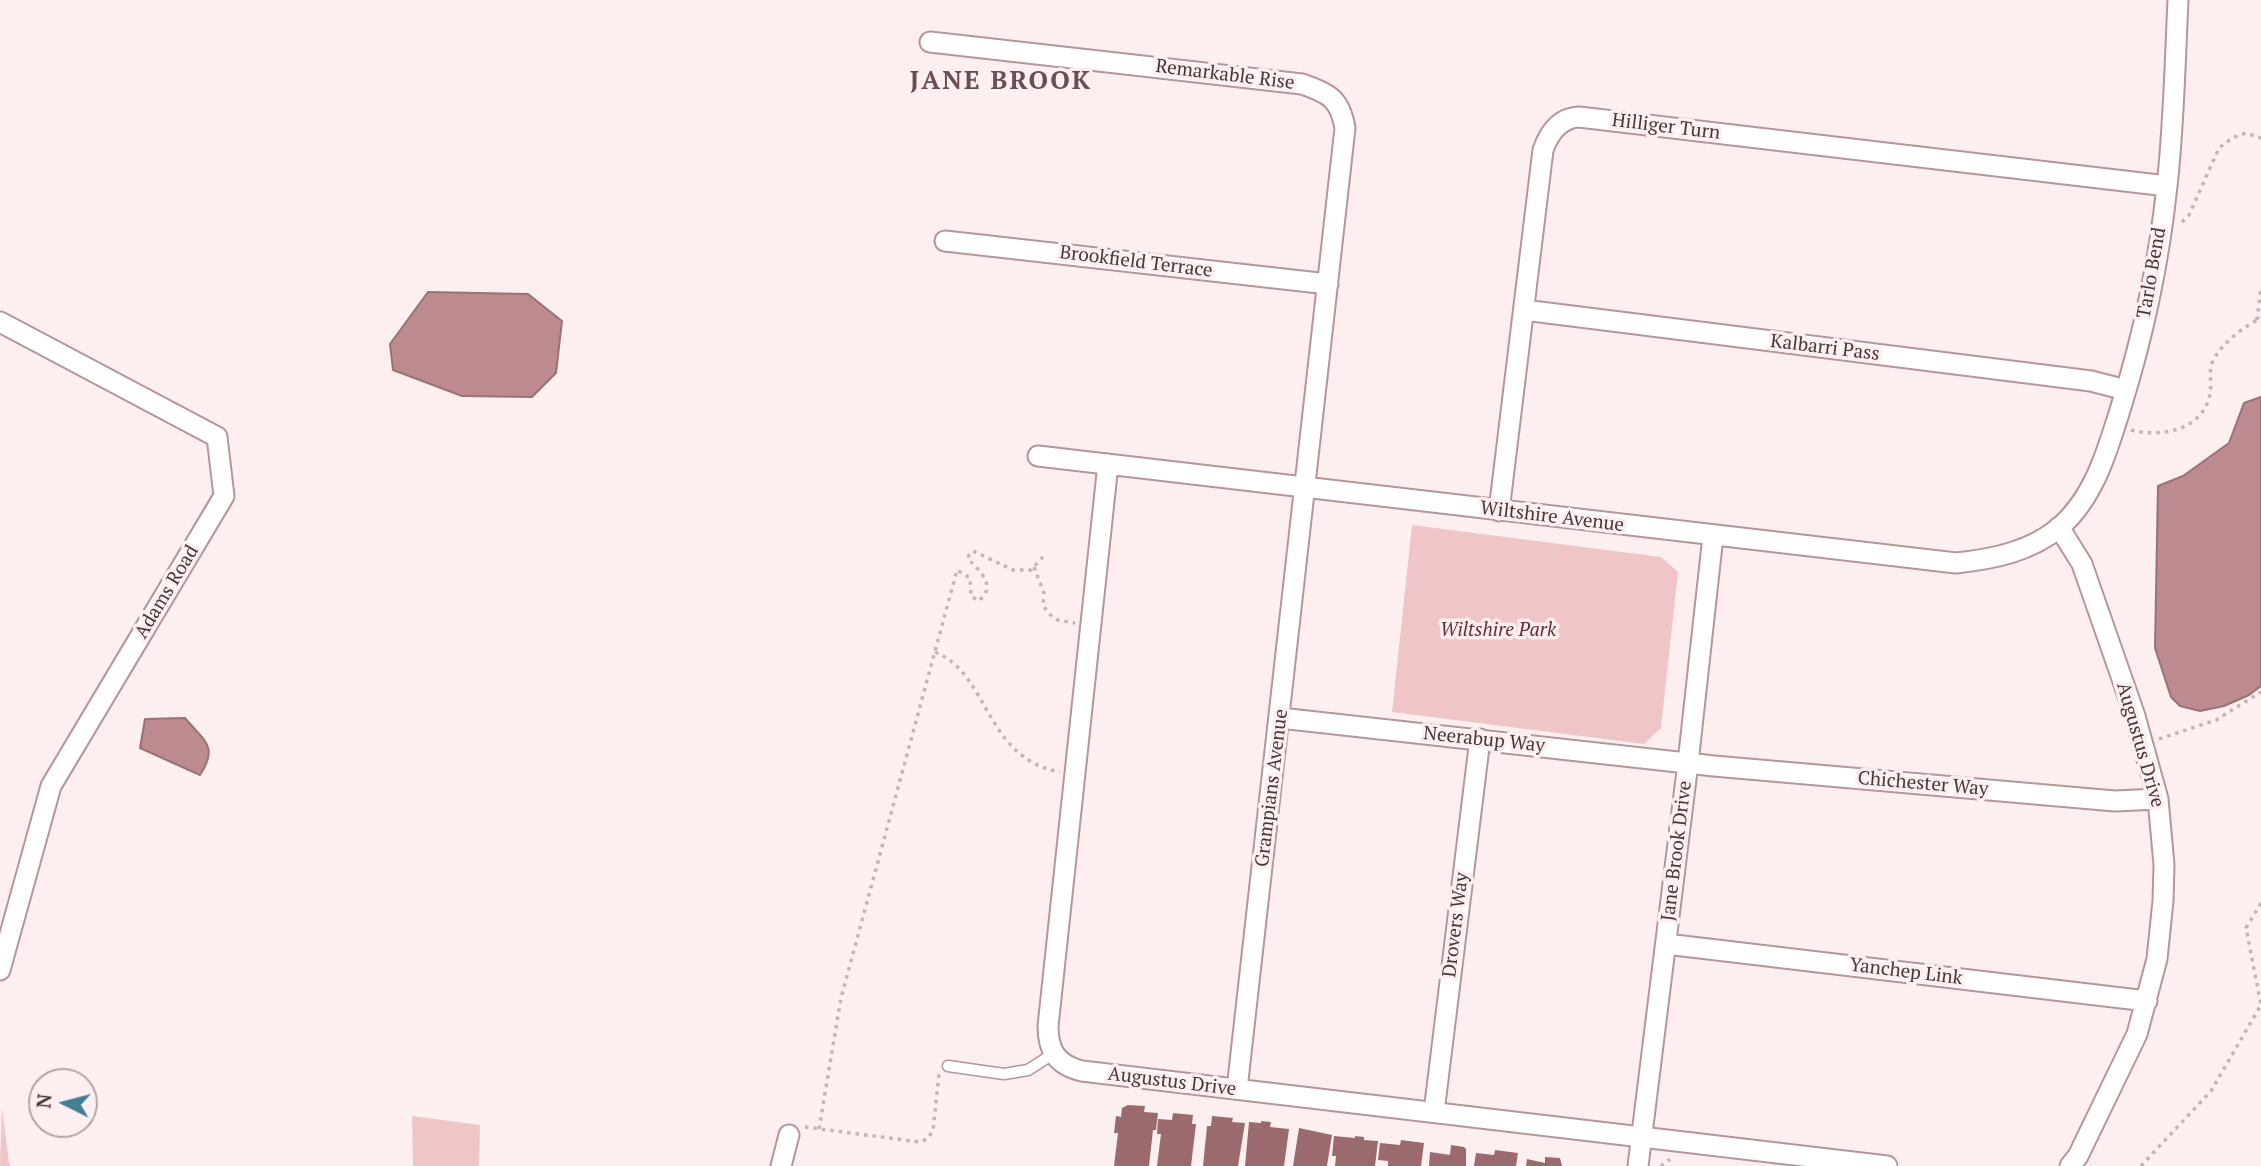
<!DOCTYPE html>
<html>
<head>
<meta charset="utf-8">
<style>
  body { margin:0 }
  #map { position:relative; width:2261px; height:1166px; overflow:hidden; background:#fdefef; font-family:"PT Serif",serif }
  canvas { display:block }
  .north { position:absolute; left:28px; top:1068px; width:70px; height:70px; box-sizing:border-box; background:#fdefef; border:2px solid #b3a6a6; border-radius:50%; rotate:276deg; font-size:19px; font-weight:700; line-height:28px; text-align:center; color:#453839 }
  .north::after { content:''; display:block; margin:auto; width:24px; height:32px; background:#417f95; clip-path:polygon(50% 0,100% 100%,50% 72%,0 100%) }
</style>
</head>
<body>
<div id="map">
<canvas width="2261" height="1166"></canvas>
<div class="north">N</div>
</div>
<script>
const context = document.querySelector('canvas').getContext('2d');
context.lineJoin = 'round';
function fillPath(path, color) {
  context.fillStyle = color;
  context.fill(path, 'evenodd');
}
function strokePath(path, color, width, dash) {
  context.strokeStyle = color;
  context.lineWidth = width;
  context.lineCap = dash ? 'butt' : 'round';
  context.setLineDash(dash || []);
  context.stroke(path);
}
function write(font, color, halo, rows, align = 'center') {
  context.font = font + ' "PT Serif",serif';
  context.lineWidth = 7;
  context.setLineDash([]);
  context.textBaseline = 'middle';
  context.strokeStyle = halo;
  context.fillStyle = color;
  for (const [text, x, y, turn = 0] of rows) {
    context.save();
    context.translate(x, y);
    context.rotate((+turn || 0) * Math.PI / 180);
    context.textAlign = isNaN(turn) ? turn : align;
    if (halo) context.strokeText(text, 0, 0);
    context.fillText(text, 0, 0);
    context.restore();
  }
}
const green = new Path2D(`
  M1412 525 1661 557 1678 572 1661 728 1644 744 1392 712Z
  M2 1107 9 1163 11 1166H0Z
  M412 1116 480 1125 479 1166H413Z`);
const water = new Path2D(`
  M428 292 528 294 562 321 556 373 532 397 462 396 393 370 390 344Z
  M2261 397V686L2249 695 2224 706 2200 711 2180 706 2171 697 2155 648 2158 486 2183 476 2229 443 2244 403Z
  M185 718C204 741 219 746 200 775L140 748 145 719Z`);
const building = new Path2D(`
  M1128 1105 1145 1106 1144 1112 1158 1113 1156 1130H1153L1149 1166H1114L1118 1133H1114L1116 1116 1121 1117 1122 1108Z
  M1173 1113 1193 1115 1192 1124H1196L1191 1166H1157L1161 1134H1157L1158 1119 1172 1120Z
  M1212 1116 1233 1118 1232 1122 1245 1123 1238 1166H1203L1207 1126H1211Z
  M1261 1121 1271 1122 1270 1127 1289 1129 1284 1166H1245L1249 1122 1261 1123Z
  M1299 1128 1332 1135 1327 1166H1293Z
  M1334 1136 1355 1138V1136L1364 1137V1140L1378 1141 1375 1166H1335L1336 1156H1332Z
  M1401 1140 1424 1143 1421 1166H1388V1161L1378 1160 1380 1143 1400 1145Z
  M1451 1145 1464 1147 1466 1149V1166H1429L1430 1152 1450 1155Z
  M1495 1150 1518 1153 1516 1166H1474L1476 1153 1494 1155Z
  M1545 1157 1560 1158 1562 1166H1526L1527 1159 1545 1163Z`);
const path = new Path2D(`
  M2182 222 2189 215 2219 148 2232 138 2246 133 2261 138
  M2257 320 2261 287
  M2131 430C2162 438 2203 430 2210 394 2212 383 2208 371 2213 361 2222 343 2243 327 2261 318
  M1034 567 1044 593 1043 605 1049 614 1058 620 1075 623
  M935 652C990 674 984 758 1060 772
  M2159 739 2216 720 2261 692
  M805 1127 920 1142 927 1139 933 1131 939 1073
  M819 1129 841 998 957 570 970 578 971 596 978 601C998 587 980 571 968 559L969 555 973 551 1013 570H1031L1043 557
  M1661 1166 1670 1159
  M2141 1166 2211 1091 2261 1005 2246 928 2261 903`);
const lane = new Path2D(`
  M948 1066 1004 1074 1028 1070 1053 1054`);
const street = new Path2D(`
  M930 42 1302 84C1329 93 1340 99 1345 128L1237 1089
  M945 241 1328 284
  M1524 310 2091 381 2126 390
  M0 322 217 437 224 496 51 786 0 970
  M1038 456 1956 563C1993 559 2030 552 2060 527 2094 497 2107 452 2120 410 2143 337 2159 262 2167 186 2174 124 2175 62 2178 0
  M1108 464 1048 1026C1048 1051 1057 1065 1082 1071L1887 1166
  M1499 511 1543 150C1549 133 1559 118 1579 117L2167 186
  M2059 527 2082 564 2135 716 2158 799 2164 865 2163 901 2157 959 2137 1034 2078 1156 2070 1166
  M1280 718 1714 766 2115 801 2158 799
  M1666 944 2147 1001
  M1434 1112 1480 739
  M781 1166 789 1135
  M1638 1166 1688 763 1713 536`);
const streetNames = [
  ["Remarkable Rise",1225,75,7],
  ["Hilliger Turn",1666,127,7],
  ["Brookfield Terrace",1136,262,7],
  ["Tarlo Bend",2152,273,-80],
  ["Kalbarri Pass",1825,348,7],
  ["Wiltshire Avenue",1552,517,7],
  ["Adams Road",167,592,-59],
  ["Neerabup Way",1484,740,6],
  ["Augustus Drive",2140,745,74],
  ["Chichester Way",1923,784,5],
  ["Grampians Avenue",1272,788,-83],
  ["Jane Brook Drive",1677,851,-83],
  ["Drovers Way",1456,925,-83],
  ["Yanchep Link",1906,972,7],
  ["Augustus Drive",1172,1082,7]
];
const parkNames = [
  ["Wiltshire Park",1498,631]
];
const districtNames = [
  ["JANE BROOK",1001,82]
];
fillPath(green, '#f0c5c8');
fillPath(water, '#bd8b8f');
strokePath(water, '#997275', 2);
fillPath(building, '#9a6a6f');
strokePath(lane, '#b69698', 13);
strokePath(street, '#b69698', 23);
strokePath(path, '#c3b5b6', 3.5, [3.5, 5]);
strokePath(lane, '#fff', 10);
strokePath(street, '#fff', 19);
write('19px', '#453839', '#fdefef', streetNames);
write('italic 19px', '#6a2a34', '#fdefef', parkNames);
context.letterSpacing = '2px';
write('bold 26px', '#6a4e51', '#fdefef', districtNames);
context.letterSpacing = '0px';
</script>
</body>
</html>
